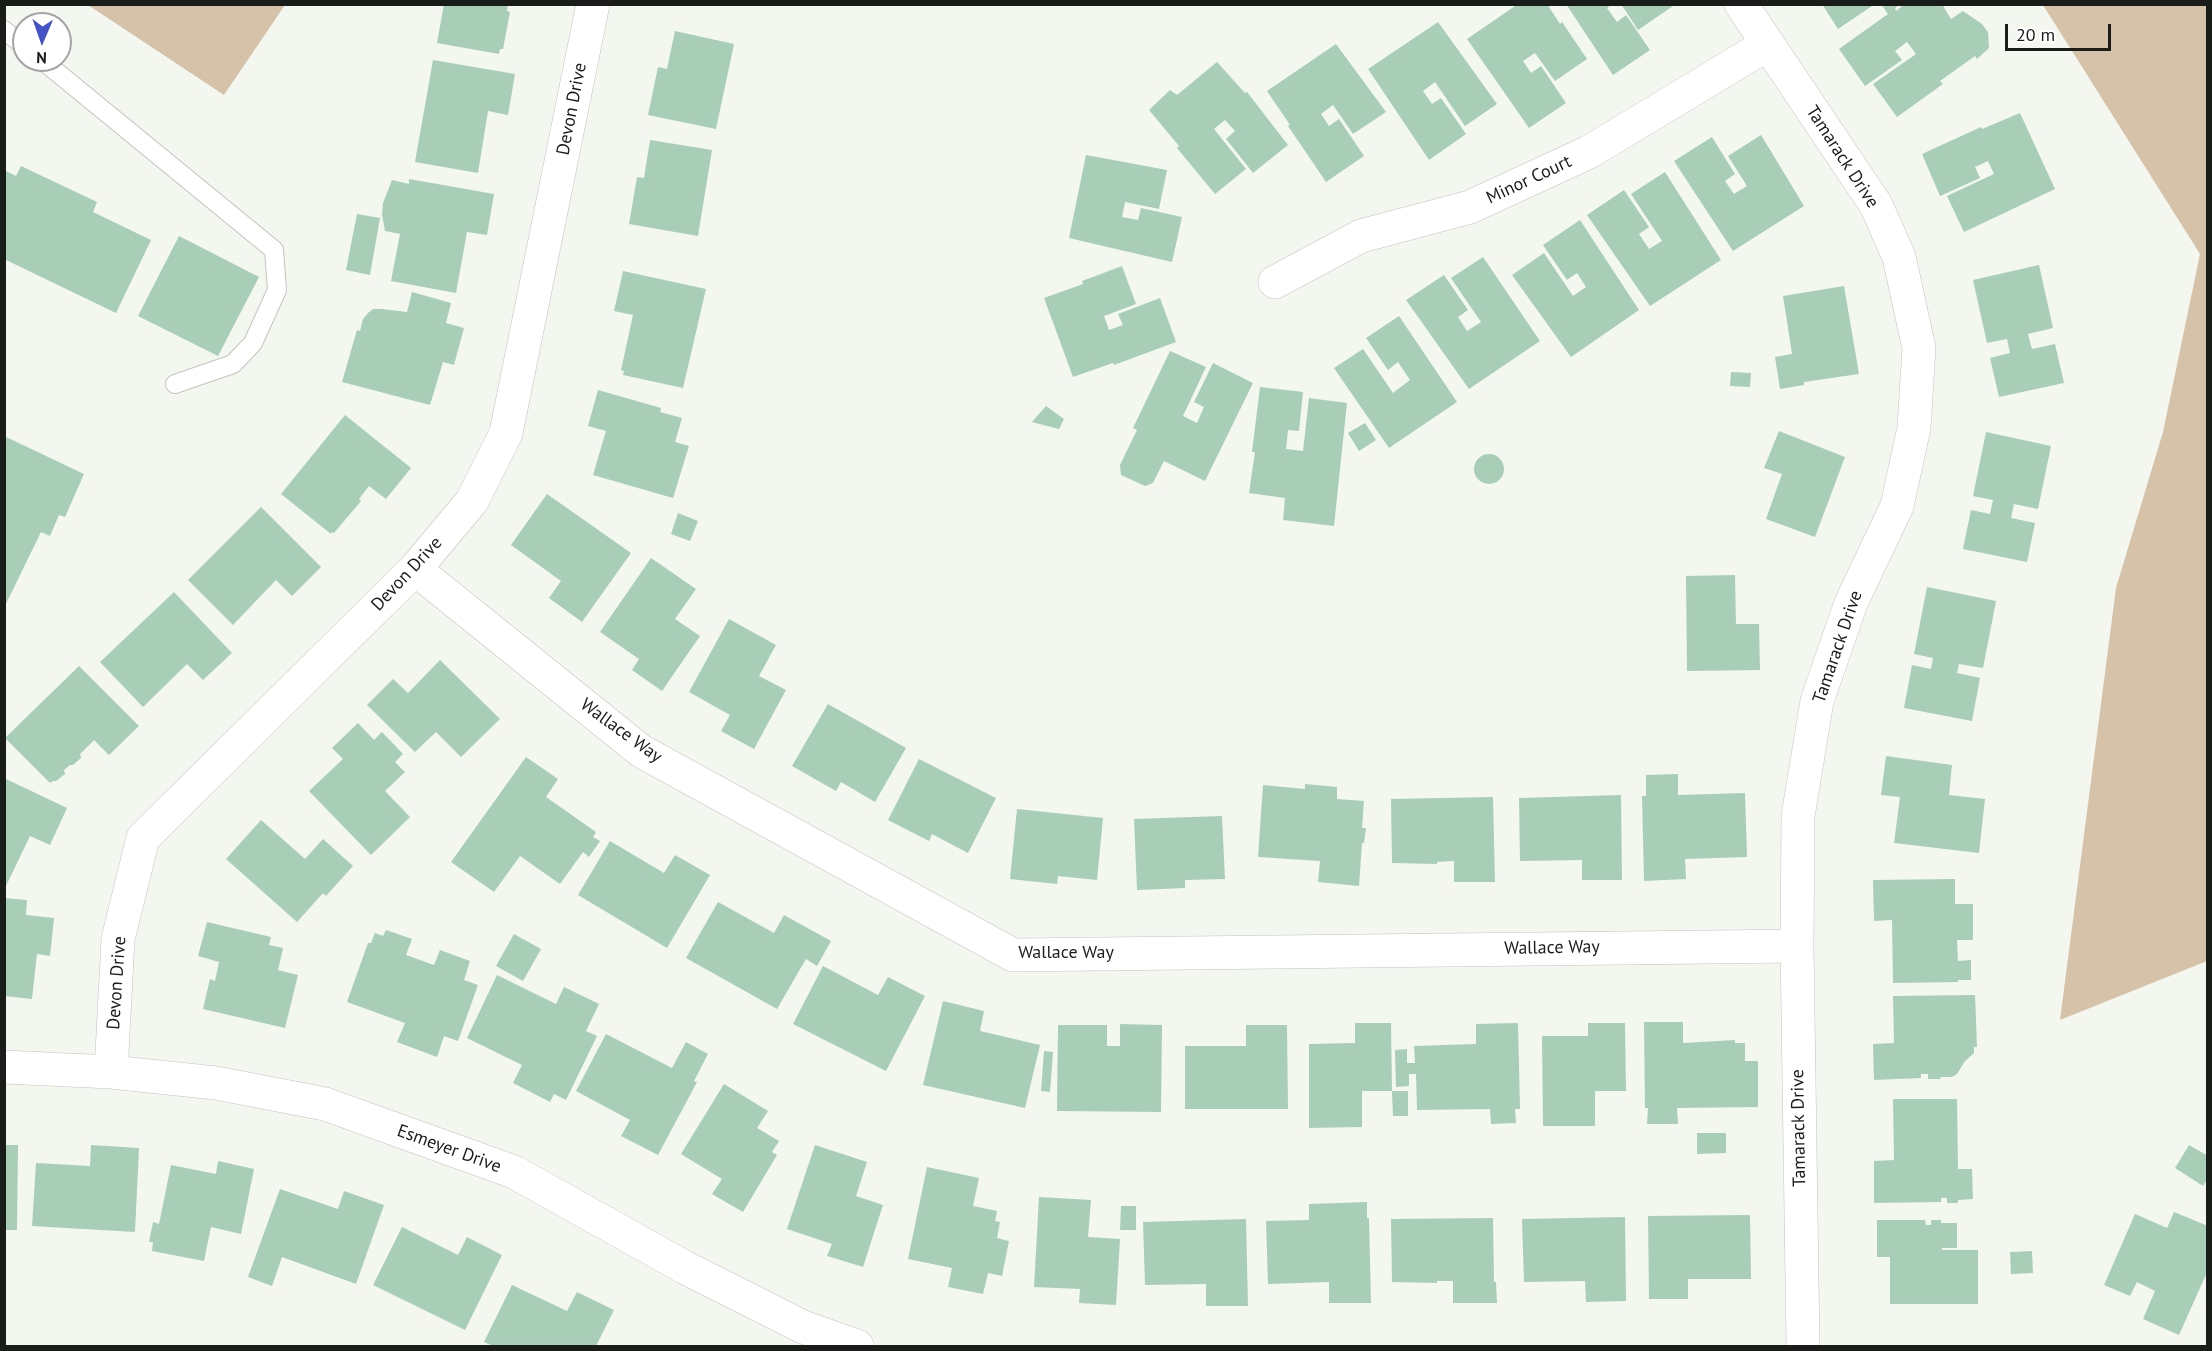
<!DOCTYPE html>
<html>
<head>
<meta charset="utf-8">
<style>
  body { margin:0 }
  #map { position:relative; width:2212px; height:1351px; overflow:hidden; background:#f3f7ef; font-family:"PT Sans",sans-serif }
  canvas { display:block }
  .frame { position:absolute; inset:0; border:6px solid #1a1c19; pointer-events:none }
  .north { position:absolute; left:12px; top:12px; width:60px; height:60px; box-sizing:border-box; background:#fff; border:2px solid #a3a4a3; border-radius:50%; rotate:182deg; font-size:16px; font-weight:700; line-height:24px; text-align:center; color:#1a1c19 }
  .north::after { content:''; display:block; margin:auto; width:21px; height:27px; background:#4453c7; clip-path:polygon(50% 0,100% 100%,50% 72%,0 100%) }
  .scale { position:absolute; left:2005px; top:24px; width:106px; height:27px; box-sizing:border-box; border:3px solid #1a1c19; border-top:0; padding-left:8px; font-size:18px; line-height:21px; white-space:nowrap; color:#1a1c19; -webkit-text-stroke:4px #fff; paint-order:stroke }
</style>
</head>
<body>
<div id="map">
<canvas width="2212" height="1351"></canvas>
<div class="frame"></div>
<div class="north">N</div>
<div class="scale">20 m</div>
</div>
<script>
const context = document.querySelector('canvas').getContext('2d');
context.lineJoin = 'round';
function fillPath(path, color) {
  context.fillStyle = color;
  context.fill(path, 'evenodd');
}
function strokePath(path, color, width, dash) {
  context.strokeStyle = color;
  context.lineWidth = width;
  context.lineCap = dash ? 'butt' : 'round';
  context.setLineDash(dash || []);
  context.stroke(path);
}
function write(font, color, halo, rows, align = 'center') {
  context.font = font + ' "PT Sans",sans-serif';
  context.lineWidth = 6;
  context.setLineDash([]);
  context.textBaseline = 'middle';
  context.strokeStyle = halo;
  context.fillStyle = color;
  for (const [text, x, y, turn = 0] of rows) {
    context.save();
    context.translate(x, y);
    context.rotate((+turn || 0) * Math.PI / 180);
    context.textAlign = isNaN(turn) ? turn : align;
    if (halo) context.strokeText(text, 0, 0);
    context.fillText(text, 0, 0);
    context.restore();
  }
}
const green = new Path2D(`
  M88 5H285L224 95Z
  M2043 5H2208L2207 961 2060 1020 2116 588 2163 432 2200 254Z`);
const building = new Path2D(`
  M444 4H508L507 11 510 12 503 49H500L499 54 437 43Z
  M1518 4H1547L1560 24 1562 22 1587 59 1555 81 1535 53 1523 61 1531 73 1541 66 1566 103 1529 128 1467 39Z
  M1566 4H1613L1607 8 1617 22 1626 15 1650 50 1613 75Z
  M1621 4H1672L1673 6 1638 30Z
  M1822 4H1875L1838 29Z
  M1881 4H1900L1895 8 1896 11 1905 4H1942L1951 19 1963 11 1982 24 1988 32 1989 48 1977 59 1975 56 1940 81 1943 84 1897 117 1873 84 1916 54 1907 42 1895 51 1902 60 1865 86 1839 49 1888 14Z
  M1438 22 1497 104 1465 126 1435 82 1423 91 1432 104 1441 98 1466 134 1429 160 1368 69Z
  M675 31 734 44 716 129 648 115 658 67 667 69Z
  M1336 44 1386 112 1353 134 1333 105 1321 114 1329 126 1339 119 1364 156 1326 182 1288 126 1290 125 1267 91Z
  M433 60 515 74 508 115 488 111 478 173 415 162Z
  M1217 62 1245 93 1247 92 1288 145 1253 173 1226 139 1235 131 1225 120 1214 129 1246 169 1215 194 1177 148 1179 146 1149 110 1170 90 1177 95Z
  M2020 113 2055 189 1964 232 1947 196 1994 174 1988 161 1975 167 1980 178 1940 196 1922 154 1981 127 1982 129Z
  M1761 135 1804 206 1733 251 1674 161 1712 137 1735 174 1725 181 1734 194 1747 186 1728 156Z
  M650 140 712 150 698 236 629 224 637 177 644 178Z
  M1086 155 1167 170 1159 209 1125 202 1122 217 1138 220 1141 208 1182 217 1172 262 1069 238Z
  M21 166 97 202 93 212 151 240 116 313 4 259V170L16 176Z
  M1665 172 1721 260 1650 306 1587 215 1624 190 1649 227 1639 234 1649 249 1662 241 1631 194Z
  M409 179 494 194 487 235 467 232 456 293 391 281 400 234 385 231 382 214 383 203 392 180 409 184Z
  M357 214 380 218 370 275 346 270Z
  M1580 220 1639 310 1571 357 1512 275 1544 253 1573 296 1586 287 1577 273 1567 280 1543 245Z
  M179 236 259 277 218 356 138 316Z
  M1483 257 1540 341 1469 389 1406 300 1444 275 1468 310 1458 317 1467 331 1481 322 1451 278Z
  M2039 265 2053 328 2028 334 2032 349 2055 344 2064 383 1999 397 1990 358 2010 353 2007 339 1987 343 1973 280Z
  M1122 266 1136 304 1104 316 1109 330 1123 325 1118 314 1160 298 1176 342 1114 365 1113 363 1073 377 1044 298 1083 284 1082 281Z
  M623 271 706 289 683 388 623 375 624 371 621 370 633 315 614 311Z
  M1844 286 1859 374 1804 382V385L1780 389 1775 357 1792 354 1783 296Z
  M412 292 451 303 446 323 464 328 454 365 443 362 430 405 342 382 357 330 360 331 363 319 368 313 373 309H381L407 312Z
  M1399 316 1457 402 1389 448 1334 368 1363 349 1393 393 1410 380 1398 362 1388 370 1366 338Z
  M1170 351 1206 367 1183 416 1197 423 1204 407 1194 402 1213 363 1253 383 1205 481 1164 461 1153 483 1145 486 1121 475 1120 465 1137 430 1133 428Z
  M1731 372 1751 373 1750 387 1730 386Z
  M1260 387 1303 392 1299 431 1288 430 1286 449 1303 451 1309 398 1347 403 1334 526 1283 520 1285 498 1249 493 1255 452H1252Z
  M598 390 661 408 660 412 682 418 675 442 689 446 673 498 593 475 606 431 588 426Z
  M1046 406 1064 419 1059 429 1032 422Z
  M345 415 411 468 386 499 369 486 359 499 361 501 334 533 332 532 331 534 281 494Z
  M1365 423 1376 440 1359 451 1348 433Z
  M1779 431 1845 457 1815 537 1766 519 1782 474 1764 468Z
  M1986 432 2051 446 2038 509 2014 504 2011 518 2035 523 2027 562 1963 549 1971 510 1990 514 1993 500 1973 496Z
  M4 436 84 474 65 517 59 515 50 536 41 532 4 608Z
  M1474 469a15 15 0 1 1 30 0a15 15 0 1 1-30 0Z
  M547 494 631 553 582 622 549 598 561 581 511 545Z
  M261 507 321 567 292 596 276 580 233 625 188 580Z
  M678 513 698 521 690 541 671 534Z
  M651 558 696 589 675 619 700 636 662 691 632 670 639 659 600 632Z
  M1735 575 1736 624H1759L1760 670 1687 671 1686 576Z
  M1927 587 1996 601 1983 668 1959 664 1957 673 1980 678 1972 721 1904 708 1912 665 1931 669 1933 658 1914 654Z
  M174 592 232 653 203 680 187 664 143 707 100 662Z
  M729 619 776 645 759 676 786 690 754 749 721 731 730 715 689 692Z
  M440 660 500 719 461 757 436 732 415 752 367 705 393 679 408 693Z
  M79 666 139 726 109 755 94 740 80 754 81 758 73 765H70L64 770 65 774 56 781H53L50 783 5 738Z
  M828 704 906 748 875 802 841 782 836 791 792 766Z
  M358 723 374 740 382 732 403 754 395 762 405 772 385 791 410 817 371 855 309 791 343 759 332 748Z
  M1886 756 1952 765 1949 795 1985 799 1979 853 1894 843 1900 797 1881 795Z
  M526 757 558 779 546 797 596 832 593 837 600 841 589 857 583 852 560 884 520 856 494 892 451 862Z
  M919 759 996 798 968 853 932 834 929 841 888 820Z
  M1678 774V795L1745 793 1747 857 1685 859 1686 879 1644 881 1642 796H1646V775Z
  M4 778 67 808 50 845 30 836 4 890Z
  M1305 784 1337 787V799L1364 801 1362 828H1366L1364 843H1362L1359 886 1318 882 1320 861 1258 857 1263 785 1305 789Z
  M1621 795 1622 880H1582V860L1520 861 1519 798Z
  M1493 797 1495 882H1454V861L1437 862V864L1392 863 1391 799Z
  M1017 809 1103 818 1097 880 1058 876 1057 884 1010 879Z
  M1222 816 1225 879 1185 880V888L1137 890 1134 819Z
  M261 820 305 859 323 839 353 866 326 896 323 893 297 922 226 859Z
  M610 841 664 873 675 855 710 875 667 948 578 895Z
  M1955 879V904H1973V940H1957L1958 961 1971 960V980H1958V982L1893 983 1892 920 1874 921 1873 880Z
  M4 898 27 900 26 915 54 918 50 956 37 954 32 999 4 996Z
  M718 902 774 933 784 915 831 941 817 966 806 959 777 1009 686 958Z
  M207 922 271 937 269 945 283 948 278 970 298 975 285 1028 203 1009 210 979 215 981 219 962 198 956Z
  M386 930 412 939 406 955 434 965 440 950 470 961 464 980 478 985 458 1041 444 1036 437 1057 397 1042 405 1023 347 1002 368 943H371L375 933 383 936Z
  M514 934 541 949 523 981 496 966Z
  M823 966 878 995 888 977 925 996 886 1071 793 1024Z
  M497 975 556 1004 564 987 599 1004 586 1031 597 1036 566 1100 554 1094 550 1102 513 1083 522 1065 467 1038Z
  M1975 995 1977 1047H1974V1053L1965 1061 1957 1074 1952 1077H1941L1940 1079H1928V1074H1921V1078L1874 1080 1873 1044 1894 1043 1893 996Z
  M943 1001 984 1011 980 1031 1040 1045 1025 1108 923 1085Z
  M1644 1022H1683V1043L1735 1040V1043H1745V1061H1758V1107L1677 1108 1678 1124H1647L1648 1108H1645Z
  M1355 1023H1391L1392 1091H1362V1127L1309 1128V1044L1355 1043Z
  M1518 1023 1520 1109H1515L1516 1123 1491 1124 1490 1109 1417 1110 1416 1074H1409V1086L1396 1087 1395 1050 1407 1049V1063H1415L1414 1046 1476 1044V1024Z
  M1588 1023H1625L1626 1091H1595V1126H1543L1542 1036H1588Z
  M1120 1024 1162 1025 1161 1112 1057 1111 1058 1025H1107V1046H1120Z
  M1246 1025H1287L1288 1109H1185V1046H1246Z
  M606 1034 672 1068 686 1042 708 1054 694 1081 697 1082 658 1155 621 1136 630 1120 576 1091Z
  M1044 1051 1053 1052 1050 1092 1041 1091Z
  M724 1084 768 1111 757 1128 779 1141 772 1152 777 1155 743 1212 712 1194 722 1179 681 1154Z
  M1392 1091H1408V1116H1393Z
  M1893 1099H1957L1958 1169H1972L1973 1199 1958 1200V1203H1947V1198H1941V1202L1874 1203V1161L1894 1160Z
  M1697 1133H1726V1153L1697 1154Z
  M4 1145H18L17 1230H4Z
  M91 1145 139 1148 135 1232 32 1226 36 1163 90 1166Z
  M815 1145 867 1162 856 1196 883 1205 863 1267 827 1256 832 1244 787 1229Z
  M2189 1145 2208 1156V1178L2203 1186 2175 1168Z
  M218 1161 254 1169 241 1234 211 1227 204 1261 152 1251 153 1242H149L153 1222 159 1224 171 1165 216 1174Z
  M927 1167 979 1178 973 1206 997 1211 995 1221 1000 1222 997 1238 1009 1241 1002 1276 988 1273 983 1294 948 1287 952 1268 908 1259Z
  M280 1189 338 1209 344 1191 384 1205 356 1284 282 1257 272 1286 248 1277Z
  M1039 1197 1091 1200 1088 1237 1120 1239 1116 1305 1079 1303 1080 1289 1034 1287Z
  M1367 1202V1218H1369L1371 1303H1329V1282L1268 1284 1266 1221 1309 1220V1204Z
  M1121 1206H1136V1230H1120Z
  M2174 1212 2208 1226V1270L2179 1335 2143 1319 2155 1291 2137 1282 2130 1296 2104 1285 2135 1214 2167 1228Z
  M1750 1215 1751 1279H1688V1299H1649L1648 1216Z
  M1625 1217 1626 1301 1586 1302 1585 1281 1524 1282 1522 1219Z
  M1493 1218 1494 1282H1496L1497 1303H1453V1281H1437V1283L1392 1282 1391 1219Z
  M1246 1219 1248 1306H1206V1284L1145 1285 1143 1222Z
  M1877 1220H1925L1926 1225H1931V1220H1941V1223H1957V1248H1942V1250H1978V1304H1890V1257H1877Z
  M402 1227 458 1255 467 1237 502 1255 465 1330 373 1285Z
  M2032 1251 2033 1273 2011 1274 2010 1252Z
  M512 1285 567 1311 577 1292 614 1310 596 1346H493L484 1342Z`);
const service = new Path2D(`
  M4 30 24 46
  M42 60 274 250 277 290 253 343 233 364 175 384`);
const minor = new Path2D(`
  M1741 4 1876 205 1899 257 1919 348 1914 428 1897 506 1851 603 1817 701 1798 816 1797 946 1803 1346
  M1275 282 1361 236 1470 207 1589 152 1768 44
  M415 569 641 751 1013 955 1797 946
  M4 1067 111 1072 216 1083 325 1104 514 1172 686 1268 803 1327 857 1346
  M111 1072 118 939 143 838 415 569 472 501 506 433 593 4`);
const streetNames = [
  ["Devon Drive",572,109,-79],
  ["Tamarack Drive",1842,157,57],
  ["Minor Court",1529,180,-25],
  ["Devon Drive",407,574,-47],
  ["Tamarack Drive",1838,647,-71],
  ["Wallace Way",621,731,36],
  ["Wallace Way",1552,948,-1],
  ["Wallace Way",1066,953],
  ["Devon Drive",117,983,-86],
  ["Tamarack Drive",1799,1128,-91],
  ["Esmeyer Drive",449,1149,20]
];
fillPath(green, '#d5c2a9');
fillPath(building, '#a8ceb8');
strokePath(service, '#c0c5bd', 20);
strokePath(minor, '#c0c5bd', 34);
strokePath(service, '#fff', 18);
strokePath(minor, '#fff', 33);
write('18px', '#1a1c19', '#fff', streetNames);
</script>
</body>
</html>
